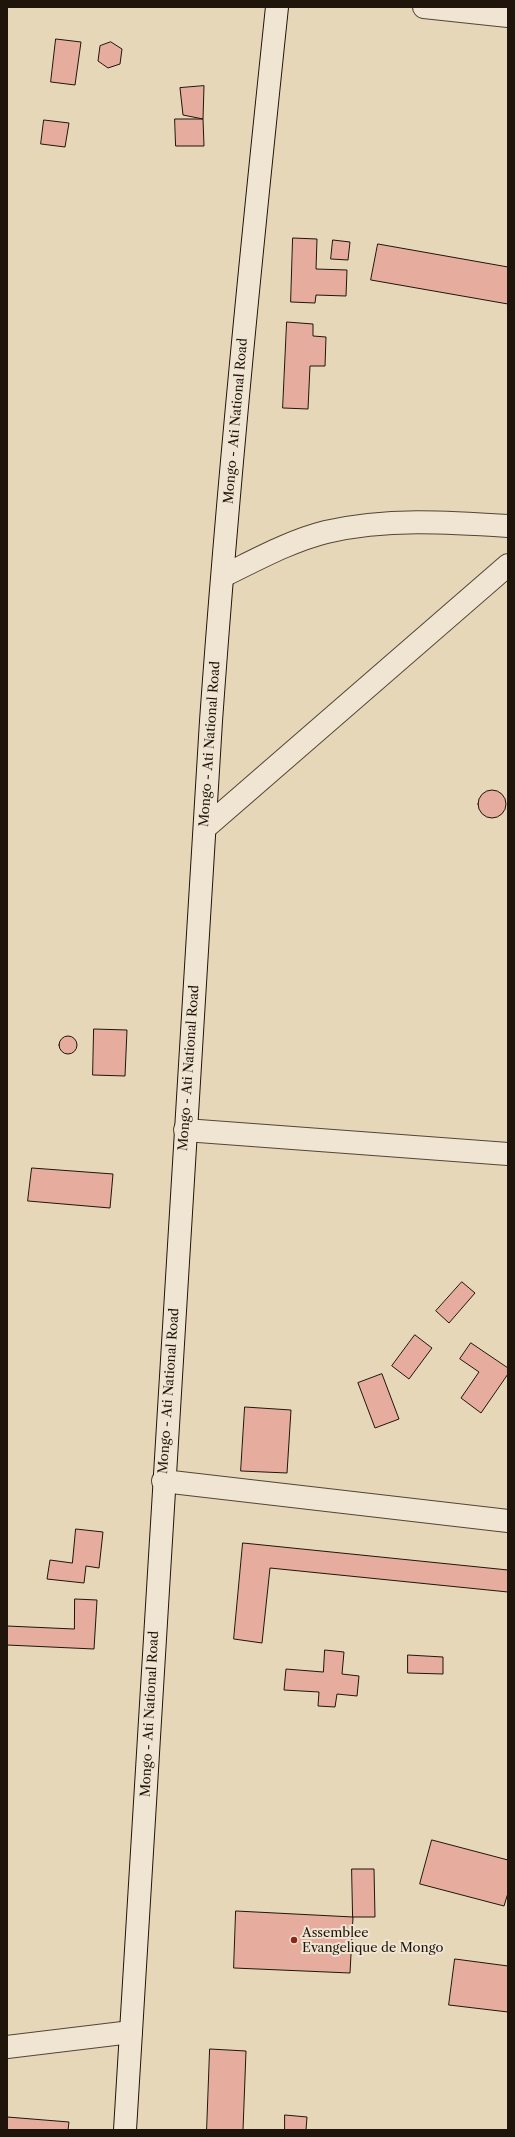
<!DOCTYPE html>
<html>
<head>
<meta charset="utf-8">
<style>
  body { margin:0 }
  #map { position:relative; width:515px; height:2137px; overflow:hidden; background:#e6d7b9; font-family:"Libre Caslon Text",serif }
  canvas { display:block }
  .frame { position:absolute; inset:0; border:8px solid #20150b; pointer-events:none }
</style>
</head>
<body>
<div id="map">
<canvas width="515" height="2137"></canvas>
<div class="frame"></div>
</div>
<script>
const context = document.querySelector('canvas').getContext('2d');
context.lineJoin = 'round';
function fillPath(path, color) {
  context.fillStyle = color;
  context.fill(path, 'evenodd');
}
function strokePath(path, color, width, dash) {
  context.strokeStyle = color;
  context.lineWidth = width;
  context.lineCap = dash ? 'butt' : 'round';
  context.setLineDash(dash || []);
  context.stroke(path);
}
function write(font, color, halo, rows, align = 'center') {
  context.font = font + ' "Libre Caslon Text",serif';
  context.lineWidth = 4;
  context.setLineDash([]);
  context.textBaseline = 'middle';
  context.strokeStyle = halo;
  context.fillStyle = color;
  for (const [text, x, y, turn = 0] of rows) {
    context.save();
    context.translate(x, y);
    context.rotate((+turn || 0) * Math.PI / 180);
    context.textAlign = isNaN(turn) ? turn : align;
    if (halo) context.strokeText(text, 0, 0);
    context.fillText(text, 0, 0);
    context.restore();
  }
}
const building = new Path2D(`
  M56 39 81 42 75 85 51 82Z
  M111 42 122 49 120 64 108 68 98 61 100 46Z
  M204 86 203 119 183 115 180 88Z
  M175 119H203L204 146H176Z
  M44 120 69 123 65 147 41 144Z
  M293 238 317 239 316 269 347 270 346 296 316 295 315 303 291 302Z
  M333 240 350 242 348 260 331 259Z
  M378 244 508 267V304L371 280Z
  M287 322 313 324V336L326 337 325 366H310L308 409 283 408Z
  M478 804a14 14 0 1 1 28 0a14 14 0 1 1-28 0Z
  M94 1029 127 1030 125 1076 93 1075Z
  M59 1045a9 9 0 1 1 18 0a9 9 0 1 1-18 0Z
  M32 1168 113 1174 110 1208 28 1201Z
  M462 1282 475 1293 449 1323 436 1311Z
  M415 1335 432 1348 409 1379 392 1366Z
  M471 1343 508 1368V1374L481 1413 461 1398 479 1372 460 1359Z
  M382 1374 399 1419 375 1428 358 1383Z
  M245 1407 291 1410 287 1473 241 1471Z
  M76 1529 103 1532 99 1568 86 1566 84 1583 47 1579 50 1560 72 1563Z
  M243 1543 508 1570V1592L270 1568 262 1643 234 1639Z
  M75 1599 97 1600 94 1649 7 1645V1626L74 1629Z
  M325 1650 344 1652 342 1674 359 1676 357 1696 337 1694 335 1707 318 1706 319 1692 284 1690 286 1669 323 1672Z
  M408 1655 443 1657V1674L408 1673Z
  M432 1840 508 1860V1893L504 1906 420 1884Z
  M352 1869H374L375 1917H353Z
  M236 1911 353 1917 350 1973 234 1968Z
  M455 1959 508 1966V2012L449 2005Z
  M210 2049 246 2051 243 2130H207Z
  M285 2115 307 2117 306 2130H285Z
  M7 2117 69 2122 68 2130H7Z`);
const street = new Path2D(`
  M424 7 508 16
  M223 576C256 560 290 541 326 532 386 518 447 522 508 526
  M205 828 508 565
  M185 1130 508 1154
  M163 1481 508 1521
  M7 2047 131 2032`);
const secondary = new Path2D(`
  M125 2130C153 1660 179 1190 211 721 228 482 252 245 277 7`);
const markers = [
  [294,1940,4,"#8f2418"]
];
const streetNames = [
  ["Mongo - Ati National Road",236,421,-85],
  ["Mongo - Ati National Road",210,744,-86],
  ["Mongo - Ati National Road",189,1068,-86],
  ["Mongo - Ati National Road",169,1391,-86],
  ["Mongo - Ati National Road",150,1714,-87]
];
const poiNames = [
  ["Assemblee",302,1933],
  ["Evangelique de Mongo",302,1948]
];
fillPath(building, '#e6ac9e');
strokePath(building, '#20150b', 1);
strokePath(street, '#524636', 24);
strokePath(secondary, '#20150b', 24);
strokePath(street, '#efe5d2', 22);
strokePath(secondary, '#efe5d2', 22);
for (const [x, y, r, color] of markers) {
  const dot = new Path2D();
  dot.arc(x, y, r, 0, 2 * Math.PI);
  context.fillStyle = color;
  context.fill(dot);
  strokePath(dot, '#efe5d2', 1.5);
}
write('13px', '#20150b', '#efe5d2', streetNames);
write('13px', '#20150b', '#efe5d2', poiNames, 'left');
</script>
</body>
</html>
